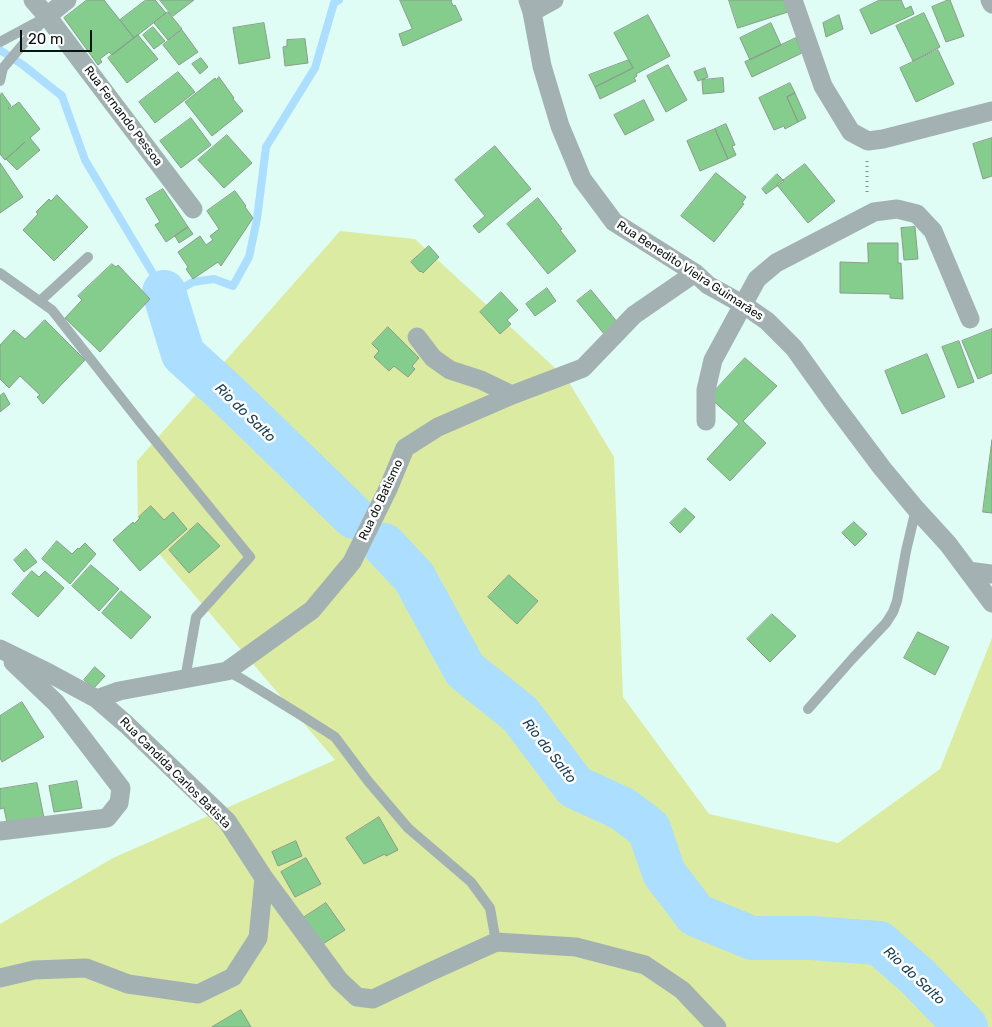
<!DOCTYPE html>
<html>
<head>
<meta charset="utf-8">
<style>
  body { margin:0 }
  #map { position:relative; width:992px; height:1027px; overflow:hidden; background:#dffdf5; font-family:Rubik,sans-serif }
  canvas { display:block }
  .scale { position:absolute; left:20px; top:30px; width:72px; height:22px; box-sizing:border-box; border:2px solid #08120f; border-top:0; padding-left:6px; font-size:15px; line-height:18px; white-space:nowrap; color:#08120f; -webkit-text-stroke:4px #fff; paint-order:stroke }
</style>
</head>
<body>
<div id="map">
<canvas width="992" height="1027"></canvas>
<div class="scale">20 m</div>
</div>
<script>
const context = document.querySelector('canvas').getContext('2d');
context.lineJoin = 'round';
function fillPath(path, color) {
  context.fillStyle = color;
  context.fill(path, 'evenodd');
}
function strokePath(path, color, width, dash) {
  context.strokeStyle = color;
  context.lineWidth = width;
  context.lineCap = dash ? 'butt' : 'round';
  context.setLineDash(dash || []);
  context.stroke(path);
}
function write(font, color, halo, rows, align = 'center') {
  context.font = font + ' Rubik,sans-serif';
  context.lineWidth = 5;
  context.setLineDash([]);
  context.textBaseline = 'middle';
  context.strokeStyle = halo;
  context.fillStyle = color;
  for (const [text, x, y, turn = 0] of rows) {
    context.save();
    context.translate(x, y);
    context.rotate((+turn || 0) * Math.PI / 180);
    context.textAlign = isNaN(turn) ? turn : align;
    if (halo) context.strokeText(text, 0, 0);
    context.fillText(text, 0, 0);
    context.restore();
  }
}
const green = new Path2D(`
  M340 231 415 239 567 379 614 457 623 697 709 814 838 843 940 769 992 638V1027H0V924L113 858 335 760 138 529 137 461Z`);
const stream = new Path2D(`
  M0 50 23 65 62 96 85 160 164 292 179 290 193 282 214 279 233 286 249 257 257 219 266 147 315 68 334 3 339 0`);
const river = new Path2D(`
  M164 292 183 354 227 394 354 517
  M384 545 414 577 465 670 520 714 575 787 623 809 649 829 664 873 696 915 752 938H812L879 943 918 977 966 1027`);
const building = new Path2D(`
  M87 0H104L134 38 112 55 109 52 100 59 102 62 98 65 64 18Z
  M146 0H155L166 13 134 38 120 20Z
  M160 0H194L173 16Z
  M400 0H452L451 1 453 6 455 5 462 20 403 46 399 34 412 29Z
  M729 0H784L788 12 738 28Z
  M880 0H901L905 9 911 6 914 14 871 34 860 10Z
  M948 0H950L964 36 946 42 932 7Z
  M168 12 182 29 168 40 154 23Z
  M924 13 940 47 913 61 896 26Z
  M648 15 670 56 636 74 637 76 634 78 636 81 600 99 595 87 633 68 614 33Z
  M839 15 843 29 826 37 823 23Z
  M264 23 270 58 239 64 233 28Z
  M771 23 781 45 750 60 740 38Z
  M153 27 165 41 154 49 143 35Z
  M182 30 198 52 179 65 163 45Z
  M138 35 158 59 127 83 108 58Z
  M796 38 802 53 752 77 745 62Z
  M305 39 308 63 285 66 283 47 287 46V40Z
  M938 50 954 84 916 102 900 68Z
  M201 58 208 67 200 74 192 64Z
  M629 60 633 68 595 87 589 75Z
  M668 65 687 100 666 112 647 76Z
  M705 68 708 77 698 81 694 72Z
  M178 72 195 92 155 123 139 102Z
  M219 77 234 98 233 99 243 111 212 136 185 102 215 78 216 80Z
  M723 78 724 92 703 94 702 80Z
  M790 83 795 93 787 97 798 122 785 129 784 126 774 130 759 98Z
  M2 93 11 106 8 108 9 109 19 102 40 129 30 138 40 150 17 170 6 159 25 142 5 160 0 154V95Z
  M795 93 806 118 798 122 787 97Z
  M644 100 654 120 625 135 614 115Z
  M191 118 211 145 181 168 160 141Z
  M726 124 735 145 732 146 736 155 728 159 715 129Z
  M715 129 728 159 700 171 687 141Z
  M227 135 252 163 224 188 198 160Z
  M992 138V176L983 179 973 144Z
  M495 146 531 189 479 233 473 226 485 216 455 180Z
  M0 163 23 197 0 213Z
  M805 164 835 201 808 223 777 185Z
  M716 173 746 197 742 203 744 204 714 242 681 216Z
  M777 174 784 181 766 194 762 189Z
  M163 189 188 227 166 242 155 225 160 222 146 199Z
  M235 191 246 206 245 207 253 218 221 266 218 262 193 279 186 269 188 267 178 252 200 236 206 245 213 240 210 236 219 229 207 211Z
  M57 195 88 227 54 261 23 230 38 214 36 212 49 199 51 201Z
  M538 198 562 229 560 230 576 251 548 274 507 224Z
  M188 227 193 234 179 243 175 236Z
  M915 227 918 259 904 260 901 228Z
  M868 243H898V263H901L903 299 890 298V294L840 293V262L868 263Z
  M429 246 439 257 423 273 421 271 420 272 411 262Z
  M112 264 116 267 118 265 150 299 100 352 65 318 82 300 78 296Z
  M547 288 556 301 535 316 526 304Z
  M591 290 618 323 605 335 577 301Z
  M501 292 518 310 507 320 511 324 500 334 480 312Z
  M45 320 85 360 43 404 37 397 40 395 20 376 9 388 0 379V345L14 330 25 339Z
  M388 327 419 358 412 366 415 369 408 377 394 366 389 371 374 357 379 351 372 344Z
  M992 329V373L978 379 962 341Z
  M959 341 974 382 958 388 942 347Z
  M927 354 945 397 902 414 885 371Z
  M745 358 777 386 743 421 766 443 730 481 707 459 739 424 709 397Z
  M4 393 10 404 0 412V396Z
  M992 440V513L983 512Z
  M151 506 164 520 173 512 187 529 140 571 113 540 133 522 134 524 140 518 139 517Z
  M685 508 695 517 680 533 670 523Z
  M854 522 867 534 855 546 842 533Z
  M198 523 220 546 189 573 169 550Z
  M57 541 72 554 78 548 79 549 85 543 96 554 70 584 42 559Z
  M26 549 37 562 24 572 14 560Z
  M91 565 119 589 99 611 72 586Z
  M32 571 39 577 45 571 64 588 38 617 12 594Z
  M509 575 538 601 517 624 488 597Z
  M121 591 151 617 131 639 102 613Z
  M772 614 796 636 770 662 747 639Z
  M918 632 949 647 935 675 904 658Z
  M95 667 105 676 94 688 84 680Z
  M22 702 44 737 2 762 0 758V716Z
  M77 781 82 808 54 812 49 786Z
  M37 783 44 818 7 823 4 808 0 809V789Z
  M379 817 398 850 386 856 385 854 364 864 346 838Z
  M296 841 302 856 278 866 272 852Z
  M306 858 321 884 295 897 281 872Z
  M326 903 345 930 321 945 303 918Z
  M241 1010 251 1027H212Z`);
const path = new Path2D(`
  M867 192V161`);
const lane = new Path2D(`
  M0 42 41 20
  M0 81 3 68 47 16
  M0 273 52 310 140 422 250 557 196 617 185 679
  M40 301 88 257
  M227 671 242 679 299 714 335 737 368 781 408 828 471 882 490 908 496 942
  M808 709 853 658 886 623 893 612 897 601 906 551 916 509`);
const street = new Path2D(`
  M33 0 47 16 193 209
  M528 0 532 12 542 66 560 126 582 179 614 222 695 273 708 285 744 305 767 321 794 348 834 404 882 468 916 509 948 544 992 603
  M793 0 823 86 851 132 868 141 883 139 992 111
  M990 0 992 4
  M532 12 554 0
  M47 16 67 0
  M417 337 433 358 450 370 481 380 512 395
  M706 421V390L713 360 757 279 776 263 874 212 897 209 917 214 933 231 970 319
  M968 571 992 574
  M0 649 49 673 97 699 127 725 227 821 264 878 258 938 233 977 198 994 128 984 86 968 34 970 0 978
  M97 699 119 691 227 671 312 610 352 562 388 489 405 448 438 427 512 395 583 368 634 315 695 273
  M0 831 107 818 119 803 121 788 56 703 13 662
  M264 878 339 980 357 997 373 999 432 971 496 942 576 947 645 965 682 990 717 1027`);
const streetNames = [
  ["Rua Fernando Pessoa",123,116,53],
  ["Rua Benedito Vieira Guimarães",690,271,33],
  ["Rua do Batismo",381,500,-65],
  ["Rua Candida Carlos Batista",175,773,45]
];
const waterNames = [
  ["Rio do Salto",245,413,44],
  ["Rio do Salto",549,751,52],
  ["Rio do Salto",914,976,43]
];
fillPath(green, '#dceba2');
strokePath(stream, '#abdeff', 8);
strokePath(river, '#abdeff', 44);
fillPath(building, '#85cd8d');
strokePath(building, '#8a9c8b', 1);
strokePath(path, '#7c918c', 3, [1, 4]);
strokePath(lane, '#a4b1b3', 10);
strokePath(street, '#a4b1b3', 19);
write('12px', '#08120f', '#fff', streetNames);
write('italic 14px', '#194056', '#fff', waterNames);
</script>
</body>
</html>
